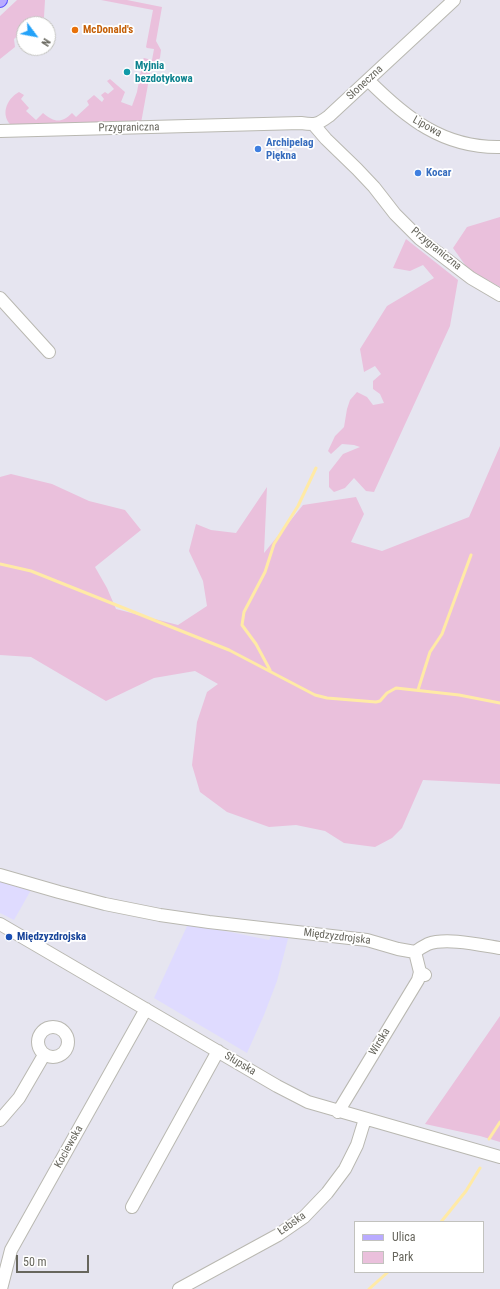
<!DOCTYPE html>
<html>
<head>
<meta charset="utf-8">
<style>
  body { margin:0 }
  #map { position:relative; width:500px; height:1289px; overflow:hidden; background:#e6e5f0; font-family:"Roboto Condensed",sans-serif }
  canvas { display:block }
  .legend { position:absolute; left:354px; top:1221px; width:130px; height:52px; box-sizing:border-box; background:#fff; border:1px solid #c2c2be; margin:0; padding:5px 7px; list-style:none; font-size:12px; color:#67665d }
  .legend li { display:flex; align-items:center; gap:8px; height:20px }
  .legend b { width:20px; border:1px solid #c2c2be }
  .north { position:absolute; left:16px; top:16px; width:40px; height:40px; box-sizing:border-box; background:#fff; border:1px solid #c2c2be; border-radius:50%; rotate:122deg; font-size:11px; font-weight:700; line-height:16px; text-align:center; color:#67665d }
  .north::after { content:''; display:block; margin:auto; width:14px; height:18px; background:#23a2f9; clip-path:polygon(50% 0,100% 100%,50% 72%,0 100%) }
  .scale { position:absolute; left:16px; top:1255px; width:73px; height:18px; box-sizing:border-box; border:2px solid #67665d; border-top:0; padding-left:5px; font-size:12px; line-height:14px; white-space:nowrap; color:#67665d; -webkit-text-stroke:3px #fff; paint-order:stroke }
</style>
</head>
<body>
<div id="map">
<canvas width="500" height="1289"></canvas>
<ul class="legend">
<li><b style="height:5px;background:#b9abff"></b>Ulica</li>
<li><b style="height:11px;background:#eac0dc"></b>Park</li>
</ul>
<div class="north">N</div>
<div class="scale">50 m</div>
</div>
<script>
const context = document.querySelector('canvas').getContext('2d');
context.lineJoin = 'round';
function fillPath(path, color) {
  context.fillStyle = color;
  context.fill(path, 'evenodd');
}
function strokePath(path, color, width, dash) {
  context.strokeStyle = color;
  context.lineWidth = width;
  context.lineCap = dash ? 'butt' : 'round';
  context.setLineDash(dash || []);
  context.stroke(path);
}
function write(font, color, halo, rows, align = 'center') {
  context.font = font + ' "Roboto Condensed",sans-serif';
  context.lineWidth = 3.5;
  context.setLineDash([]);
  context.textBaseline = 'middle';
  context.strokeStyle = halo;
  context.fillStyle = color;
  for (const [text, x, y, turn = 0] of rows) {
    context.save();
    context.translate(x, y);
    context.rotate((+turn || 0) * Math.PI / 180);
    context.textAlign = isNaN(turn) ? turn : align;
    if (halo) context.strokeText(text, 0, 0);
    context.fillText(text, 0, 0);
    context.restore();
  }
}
const commercial = new Path2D(`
  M0 880 31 890 14 920 0 913Z
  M188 924 240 934 269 940 272 934 289 935 277 981 264 1015 247 1053 154 998Z`);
const green = new Path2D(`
  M17 0H45L44 17 40 24H24V30L14 39 15 47 0 59V16Z
  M101 0H127L162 7 156 41 161 50 160 58 151 68 141 123 12 126C0 116 6 99 19 92L24 95 21 99 29 108 26 111 36 120 43 113C54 122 61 124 72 113L76 117 89 105 87 101 94 95 102 102 104 99 101 95 105 92 108 94 114 89 107 81 110 79 125 92 121 102 132 106 137 92 143 59 144 58 152 60 154 49 147 48 146 47 153 10Z
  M500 217V287L468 269 453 248 467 227Z
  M406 239 458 280 450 326 374 492 366 491 354 478 345 488 334 492 329 487V472L343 454 360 447 354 445 342 444 331 454 328 451 335 436 344 427 347 409 350 400 357 392 367 397 373 405 384 403 380 394 373 389V381L381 374 375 366 364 372 360 349 387 306 434 278 423 265 410 271 393 268Z
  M500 446V784L423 780 402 828 392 838 375 847 344 843 325 831 296 825 269 827 227 812 200 792 192 765 197 722 207 692 218 684 195 671 154 678 106 701 31 657 0 655V477L11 474 52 484 89 501 125 510 141 530 95 567 107 588 116 609 178 625 207 606 203 581 189 551 196 524 211 530 236 533 267 487 264 553 303 505 356 497 364 514 351 542 382 551 469 517Z
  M500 1016V1142L480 1136 425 1124Z`);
const stream = new Path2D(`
  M0 564 31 571 229 650 315 695 327 698 376 702 380 701 387 693 396 688 459 695 500 703
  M270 670 256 644 242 625 244 612 265 572 274 544 298 506 316 468
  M418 690 430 652 442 634 471 555
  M489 1139 500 1122
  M441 1222 466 1191 480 1168
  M369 1289 388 1272`);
const minor = new Path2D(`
  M368 80C406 118 443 148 500 147
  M314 125 326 139 357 169 374 187 395 214 420 239 471 278 500 295
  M0 131 301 123C315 125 317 125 329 116L454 0
  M0 298 49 352
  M0 875 59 892 105 904 160 915 209 922 367 940 398 949 415 952
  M0 924 277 1086 308 1102 500 1157
  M425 975 420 972 415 952C419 949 424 946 428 944 446 937 481 945 500 948
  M38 1042a15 15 0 1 1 30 0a15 15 0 1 1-30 0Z
  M338 1112 418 980 420 972
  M0 1120 19 1098 44 1055
  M132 1207 218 1051
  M1 1289 11 1250 146 1009
  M179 1289 278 1235 304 1217 327 1193 345 1169 357 1145 365 1119`);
const major = new Path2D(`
  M0 1 1 0`);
const markers = [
  [75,30,4,"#e8710a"],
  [127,72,4,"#0f9aa8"],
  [258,149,4,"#3f7fe0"],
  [418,173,4,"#3f7fe0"],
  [9,937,4,"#1a4fb4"]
];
const foodNames = [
  ["McDonald's",83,30]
];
const cultureNames = [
  ["Myjnia",135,66],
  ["bezdotykowa",135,79]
];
const streetNames = [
  ["Słoneczna",365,83,-43],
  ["Lipowa",427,127,29],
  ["Przygraniczna",129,128,-1],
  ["Przygraniczna",436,249,39],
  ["Międzyzdrojska",337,937,7],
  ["Wirska",380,1042,-59],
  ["Słupska",240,1064,31],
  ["Kociewska",69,1147,-61],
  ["Łebska",292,1224,-36]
];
const shopNames = [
  ["Archipelag",266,143],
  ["Piękna",266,156],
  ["Kocar",426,173]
];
const transitNames = [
  ["Międzyzdrojska",17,937]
];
fillPath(commercial, '#dfdbff');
fillPath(green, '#eac0dc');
strokePath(stream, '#ffeaa6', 3);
strokePath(minor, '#b9b8b1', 14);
strokePath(major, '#5851fe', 14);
strokePath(minor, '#fff', 12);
strokePath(major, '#b9abff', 12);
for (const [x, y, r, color] of markers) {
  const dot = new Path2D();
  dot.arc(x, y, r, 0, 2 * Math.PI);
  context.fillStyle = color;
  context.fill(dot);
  strokePath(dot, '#fff', 1.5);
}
write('bold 11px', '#c56008', '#fff', foodNames, 'left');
write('bold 11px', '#0d838f', '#fff', cultureNames, 'left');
write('11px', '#67665d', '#fff', streetNames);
write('bold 11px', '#366cbe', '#fff', shopNames, 'left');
write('bold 11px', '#164399', '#fff', transitNames, 'left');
</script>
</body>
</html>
